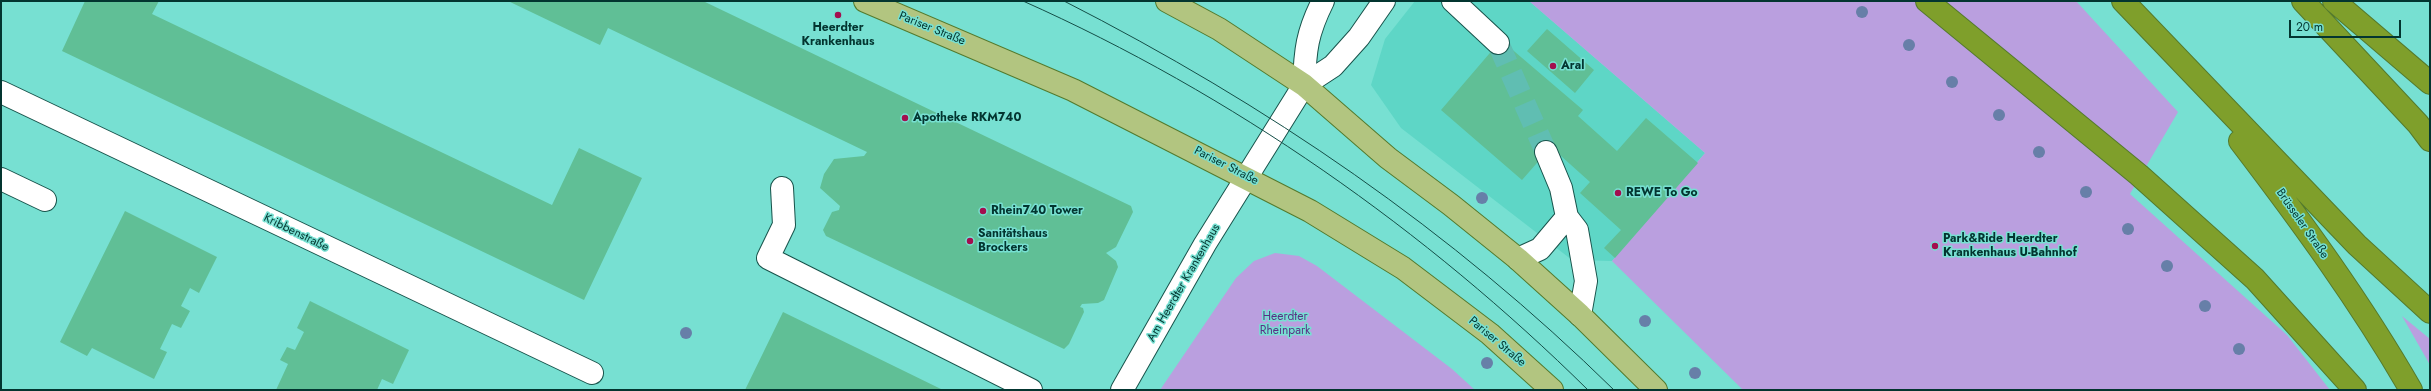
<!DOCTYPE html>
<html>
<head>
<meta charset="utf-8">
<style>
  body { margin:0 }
  #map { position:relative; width:2431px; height:391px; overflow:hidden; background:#77e0d2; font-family:Jost,sans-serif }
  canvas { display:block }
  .frame { position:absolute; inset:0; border:2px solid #033530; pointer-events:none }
  .scale { position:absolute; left:2289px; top:20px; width:112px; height:18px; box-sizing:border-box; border:2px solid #033530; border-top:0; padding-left:5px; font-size:12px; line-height:14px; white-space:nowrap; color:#033530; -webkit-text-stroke:3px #77e0d2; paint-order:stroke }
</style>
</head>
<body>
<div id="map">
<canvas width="2431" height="391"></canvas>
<div class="frame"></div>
<div class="scale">20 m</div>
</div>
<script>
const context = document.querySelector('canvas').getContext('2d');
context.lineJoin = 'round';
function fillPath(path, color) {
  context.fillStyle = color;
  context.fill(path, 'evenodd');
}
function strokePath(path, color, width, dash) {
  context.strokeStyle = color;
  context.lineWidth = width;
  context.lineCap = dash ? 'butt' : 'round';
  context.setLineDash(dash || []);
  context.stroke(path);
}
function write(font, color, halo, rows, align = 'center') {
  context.font = font + ' Jost,sans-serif';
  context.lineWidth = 3;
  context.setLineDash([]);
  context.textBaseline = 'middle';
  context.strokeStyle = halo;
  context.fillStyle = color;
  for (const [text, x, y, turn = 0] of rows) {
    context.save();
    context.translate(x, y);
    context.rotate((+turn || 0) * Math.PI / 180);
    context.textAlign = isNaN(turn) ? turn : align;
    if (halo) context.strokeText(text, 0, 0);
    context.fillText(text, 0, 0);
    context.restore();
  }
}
const built = new Path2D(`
  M1415 1H1529L1705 153 1612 261 1572 260 1401 128 1371 85 1385 39Z`);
const green = new Path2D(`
  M1529 1H2076L2178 112 2130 194 2287 335 2330 390H1743L1612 261 1705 153Z
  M1275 253 1299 256 1317 266 1452 369 1475 390H1160L1236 278 1254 261Z
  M2402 316 2430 339V365Z`);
const building = new Path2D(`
  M85 1H159L152 14 552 205 579 148 642 178 584 300 62 51Z
  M508 1H703L1131 206 1133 212 1116 247 1106 253 1116 261 1118 267 1104 300 1098 303 1082 304 1080 307 1083 308 1084 312 1069 344 1064 349 826 236 823 230 832 212 839 210 840 206 820 188 824 174 834 159 864 156 867 152 608 28 600 45Z
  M1547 29 1594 70 1575 93 1527 51Z
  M1501 40 1583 110 1578 116 1617 151 1646 118 1698 163 1615 258 1604 248 1621 230 1580 193 1590 182 1551 147 1522 180 1441 110Z
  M125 211 217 257 199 293 190 288 181 306 190 311 181 328 172 324 160 349 167 352 154 379 92 348 87 356 60 342Z
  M310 301 409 350 393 384 382 379 377 390H276L288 364 280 360 287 347 295 350 304 332 297 328Z
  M783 312 855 347 943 390H745Z`);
const minorTunnel = new Path2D(`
  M1498 43 1546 152`);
const minor = new Path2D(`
  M1453 1 1498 43
  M1304 85C1305 50 1307 33 1323 1
  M1 92 592 373
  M1546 152 1561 188 1567 217 1577 230 1586 281 1580 315
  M1 179 45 200
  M782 188 784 225 768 258 1031 390
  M1518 259 1540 249 1567 217
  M1122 390 1205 244 1304 85 1333 66 1359 37 1384 1`);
const major = new Path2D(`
  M865 1 1073 90 1310 211 1403 268 1490 334 1552 390
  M1167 1 1219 29 1304 85 1388 158 1451 205 1518 259 1580 315 1656 390`);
const highway = new Path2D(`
  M1927 1 2139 175 2255 279 2355 390
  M2123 1 2357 245 2430 312
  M2303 1 2418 124 2430 140
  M2334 1 2430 83
  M2240 141C2301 221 2361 303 2411 390`);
const tram = new Path2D(`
  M1023 1C1232 94 1426 230 1588 390
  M1064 1C1268 105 1451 230 1614 390`);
const trees = [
  [1862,12],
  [1909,45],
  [1952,82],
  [1999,115],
  [2039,152],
  [2086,192],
  [1482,198],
  [2128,229],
  [2167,266],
  [2205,306],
  [1645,321],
  [686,333],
  [2239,349],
  [1487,363],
  [1695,373]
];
const markers = [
  [838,15,4,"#a30e4e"],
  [1553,66,4,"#a30e4e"],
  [905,118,4,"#a30e4e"],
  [1618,193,4,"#a30e4e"],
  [983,211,4,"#a30e4e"],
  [970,241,4,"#a30e4e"],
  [1935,246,4,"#a30e4e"]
];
const poiNames = [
  ["Heerdter",838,28,"center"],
  ["Krankenhaus",838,42,"center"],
  ["Aral",1561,66],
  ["Apotheke RKM740",913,118],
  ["REWE To Go",1626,193],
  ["Rhein740 Tower",991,211],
  ["Sanitätshaus",978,234],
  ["Brockers",978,248],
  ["Park&Ride Heerdter",1943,239],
  ["Krankenhaus U-Bahnhof",1943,253]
];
const streetNames = [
  ["Pariser Straße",932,29,22],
  ["Pariser Straße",1226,166,27],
  ["Brüsseler Straße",2302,224,55],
  ["Kribbenstraße",296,233,26],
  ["Am Heerdter Krankenhaus",1184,283,-60],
  ["Pariser Straße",1497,342,40]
];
const parkNames = [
  ["Heerdter",1285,317],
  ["Rheinpark",1285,331]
];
fillPath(built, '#5ed6c6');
fillPath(green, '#ba9fdf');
fillPath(building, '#60bf96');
strokePath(minorTunnel, '#60beb2', 22, [22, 11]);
strokePath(minor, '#18534b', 24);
strokePath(major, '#547a2d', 24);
strokePath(highway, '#547a2d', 24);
strokePath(minor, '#fff', 22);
strokePath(major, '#b2c580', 22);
strokePath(highway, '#7f9f2b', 22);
strokePath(tram, '#144e47', 1);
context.fillStyle = '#677fa8';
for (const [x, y] of trees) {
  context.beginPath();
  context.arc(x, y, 6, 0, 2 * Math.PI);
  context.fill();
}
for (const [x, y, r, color] of markers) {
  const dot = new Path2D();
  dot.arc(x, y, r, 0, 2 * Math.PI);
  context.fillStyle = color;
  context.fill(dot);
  strokePath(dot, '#77e0d2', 1.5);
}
write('bold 12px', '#033530', '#77e0d2', poiNames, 'left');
write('12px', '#033530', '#77e0d2', streetNames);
write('12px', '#5a2f85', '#77e0d2', parkNames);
</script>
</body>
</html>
